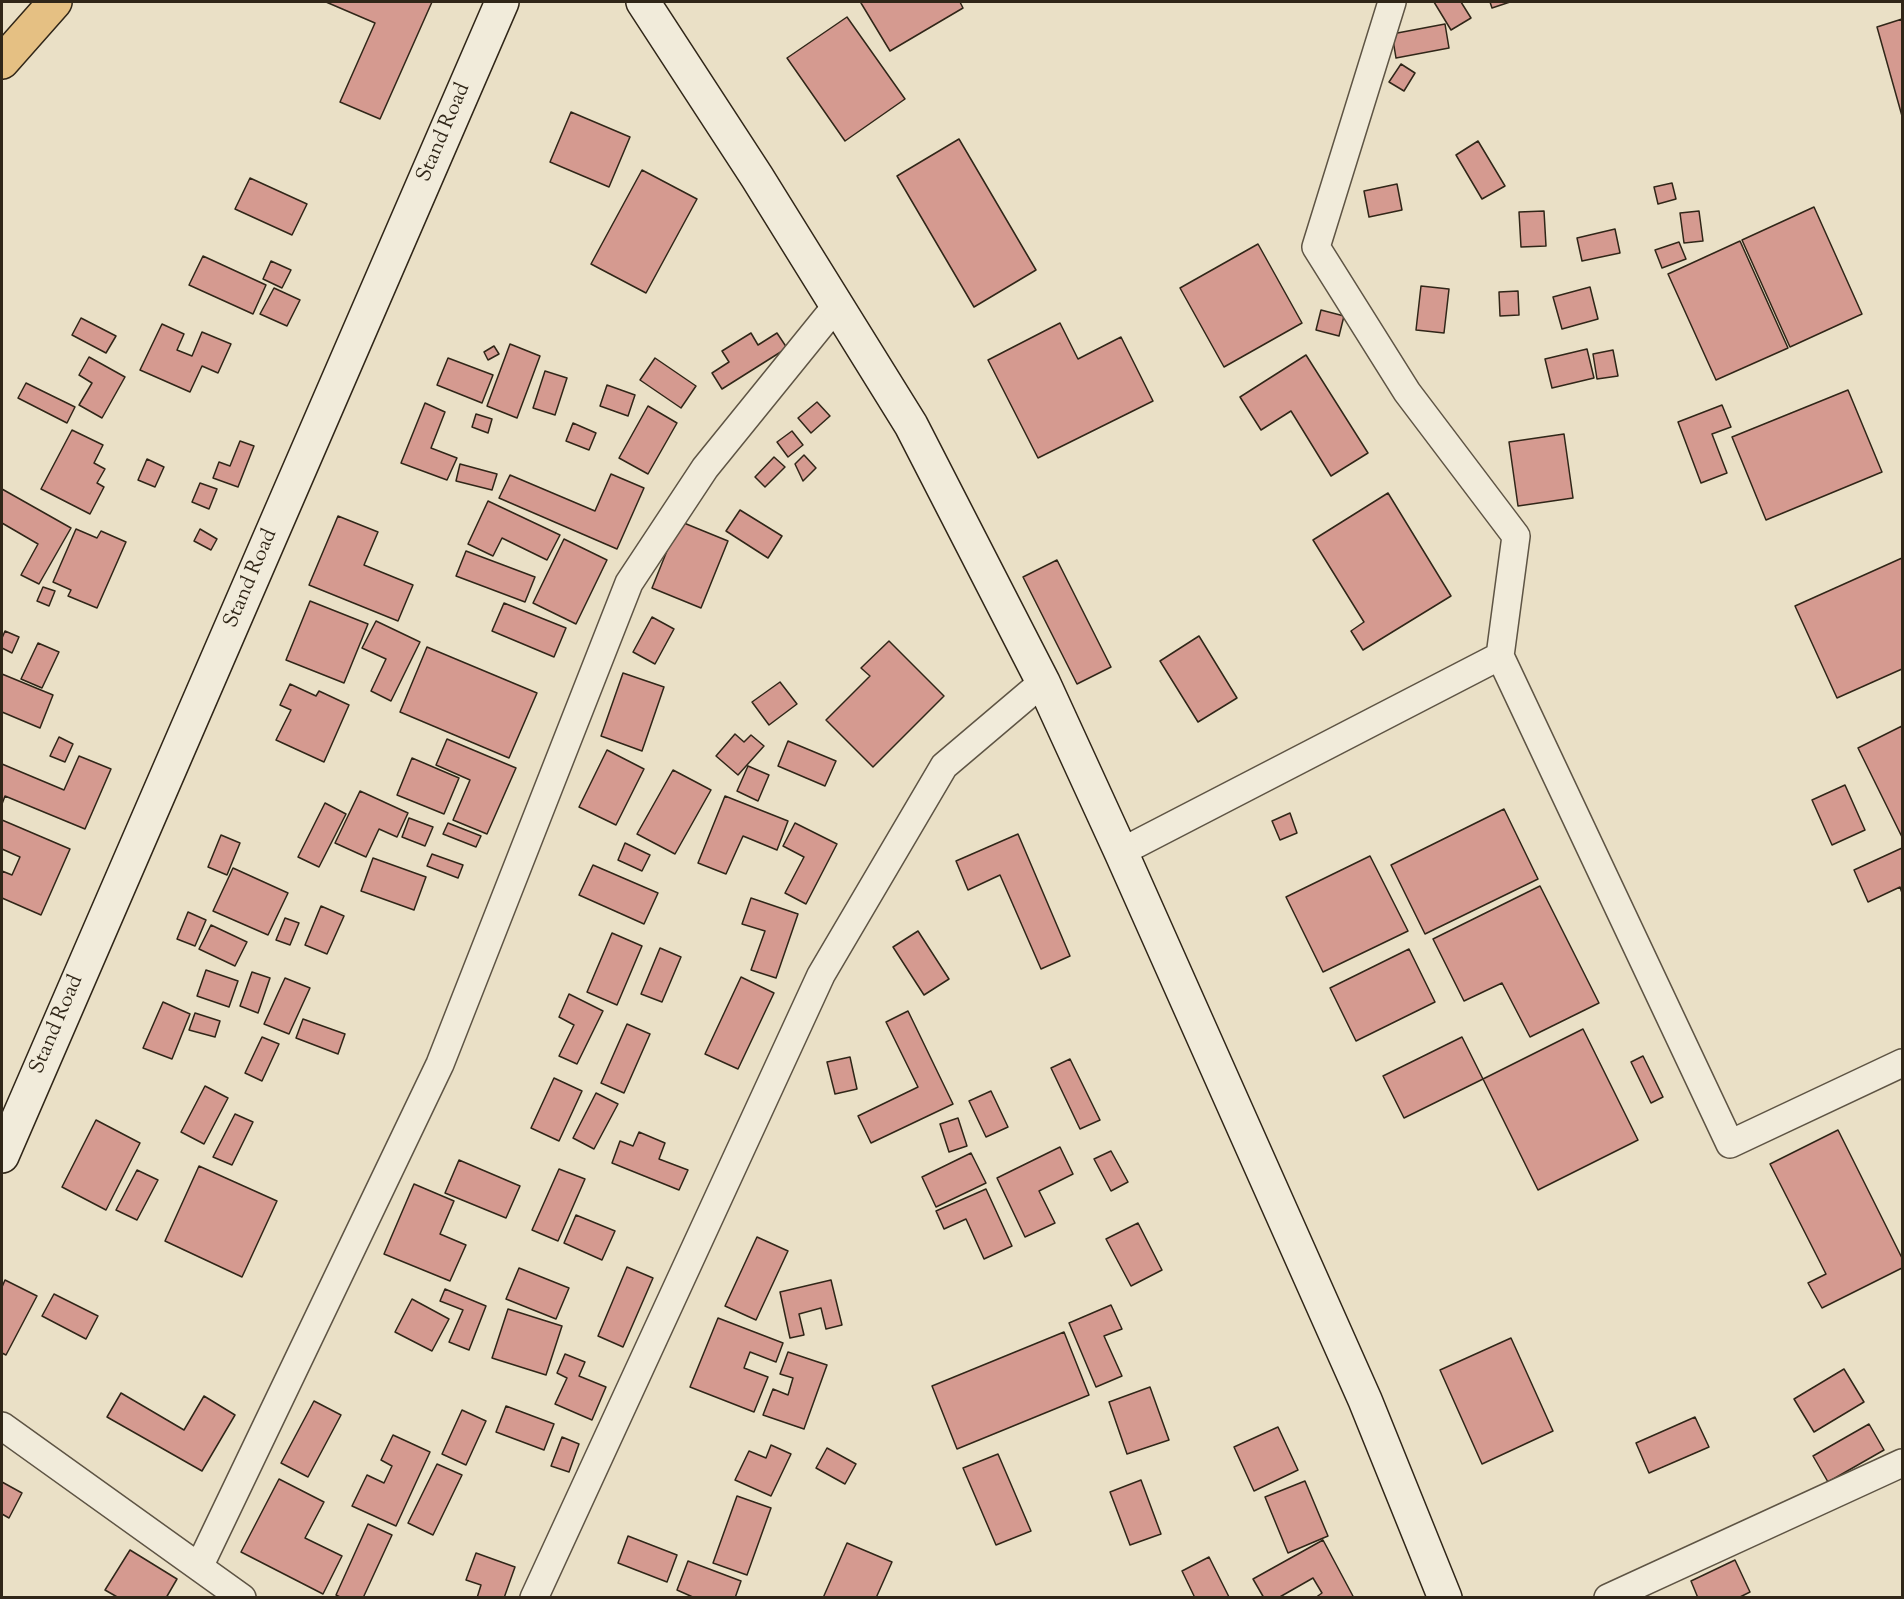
<!DOCTYPE html>
<html>
<head>
<meta charset="utf-8">
<style>
  body { margin:0 }
  #map { position:relative; width:1904px; height:1599px; overflow:hidden; background:#eae0c6; font-family:"Sorts Mill Goudy",serif }
  canvas { display:block }
  .frame { position:absolute; inset:0; border:3px solid #302618; pointer-events:none }
</style>
</head>
<body>
<div id="map">
<canvas width="1904" height="1599"></canvas>
<div class="frame"></div>
</div>
<script>
const context = document.querySelector('canvas').getContext('2d');
context.lineJoin = 'round';
function fillPath(path, color) {
  context.fillStyle = color;
  context.fill(path, 'evenodd');
}
function strokePath(path, color, width, dash) {
  context.strokeStyle = color;
  context.lineWidth = width;
  context.lineCap = dash ? 'butt' : 'round';
  context.setLineDash(dash || []);
  context.stroke(path);
}
function write(font, color, halo, rows, align = 'center') {
  context.font = font + ' "Sorts Mill Goudy",serif';
  context.lineWidth = 5;
  context.setLineDash([]);
  context.textBaseline = 'middle';
  context.strokeStyle = halo;
  context.fillStyle = color;
  for (const [text, x, y, turn = 0] of rows) {
    context.save();
    context.translate(x, y);
    context.rotate((+turn || 0) * Math.PI / 180);
    context.textAlign = isNaN(turn) ? turn : align;
    if (halo) context.strokeText(text, 0, 0);
    context.fillText(text, 0, 0);
    context.restore();
  }
}
const building = new Path2D(`
  M326 2H432L380 119 340 102 375 23Z
  M862 2H960L963 8 890 51 861 3Z
  M1434 2H1461L1471 18 1451 30Z
  M1490 2H1510L1492 8Z
  M847 17 905 99 845 141 787 58Z
  M1902 19V116L1877 27Z
  M1445 24 1449 48 1396 58 1392 34Z
  M1401 64 1415 73 1404 91 1389 82Z
  M571 112 630 137 609 187 550 162Z
  M959 139 1036 270 974 307 897 176Z
  M1478 141 1505 186 1482 199 1456 155Z
  M642 170 697 199 646 293 591 264Z
  M250 178 307 204 292 235 235 209Z
  M1672 183 1676 199 1658 204 1654 187Z
  M1397 184 1402 210 1369 217 1364 191Z
  M1814 207 1862 314 1790 347 1742 240Z
  M1544 211 1546 246 1521 247 1519 212Z
  M1699 211 1703 241 1684 243 1680 213Z
  M1615 229 1620 253 1582 261 1577 238Z
  M1740 241 1788 348 1716 380 1668 274Z
  M1679 242 1686 259 1662 268 1655 250Z
  M1258 244 1302 323 1224 367 1180 288Z
  M203 256 266 285 253 314 189 285Z
  M271 261 291 270 282 288 263 279Z
  M1421 286 1449 289 1444 333 1416 330Z
  M1590 287 1598 319 1562 329 1553 297Z
  M274 288 300 300 287 326 260 314Z
  M1518 291 1519 315 1500 316 1499 292Z
  M1321 310 1344 316 1339 336 1316 330Z
  M81 318 116 336 106 353 72 335Z
  M1060 323 1078 359 1121 337 1153 401 1038 458 988 360Z
  M162 324 184 334 177 350 192 356 202 332 231 344 218 373 202 366 190 392 140 370Z
  M751 333 758 345 777 333 787 348 722 389 712 373 729 362 722 351Z
  M510 344 540 356 517 418 487 406Z
  M494 346 499 354 488 360 484 352Z
  M1587 349 1594 378 1552 388 1545 359Z
  M1613 350 1618 376 1597 379 1593 354Z
  M1306 355 1368 453 1331 476 1291 411 1261 430 1240 397Z
  M89 357 125 377 102 418 79 405 92 383 79 375Z
  M448 358 493 375 482 403 437 385Z
  M655 358 696 386 681 408 640 380Z
  M545 371 567 378 555 415 533 408Z
  M26 383 75 407 67 423 18 398Z
  M607 385 635 395 628 416 600 406Z
  M1848 390 1882 472 1766 520 1732 437Z
  M817 402 830 416 811 433 798 418Z
  M425 403 445 412 431 448 457 458 447 480 401 463Z
  M1722 405 1731 427 1712 434 1727 473 1701 483 1678 422Z
  M648 406 677 423 648 474 619 458Z
  M476 414 492 419 488 433 472 427Z
  M573 423 596 433 589 450 566 441Z
  M72 430 103 445 94 463 105 469 97 483 104 487 90 514 41 489Z
  M792 431 803 445 788 457 777 442Z
  M1564 434 1573 498 1518 506 1509 442Z
  M240 441 254 446 238 487 213 478 219 462 230 466Z
  M804 455 816 468 803 481 795 464Z
  M774 457 785 467 765 487 755 477Z
  M147 459 164 467 155 487 138 480Z
  M460 464 497 474 492 490 456 481Z
  M611 474 644 488 617 549 499 498 510 475 595 511Z
  M200 483 217 489 209 509 192 502Z
  M2 489 71 528 39 584 21 575 38 544 2 523Z
  M1388 493 1451 596 1363 650 1351 631 1364 622 1313 540Z
  M488 501 560 535 547 560 502 538 493 556 468 544Z
  M740 510 782 536 768 558 726 531Z
  M338 516 378 532 364 565 413 585 398 621 309 585Z
  M679 521 728 541 701 608 652 588Z
  M76 529 97 538 101 531 126 542 97 608 68 596 71 590 53 582Z
  M200 529 217 539 211 550 194 541Z
  M564 539 607 560 576 624 533 603Z
  M466 551 535 577 525 602 456 576Z
  M1902 558V669L1837 698 1795 606Z
  M1057 560 1111 667 1077 684 1023 577Z
  M43 587 55 591 49 606 37 601Z
  M310 601 368 624 344 683 286 660Z
  M504 603 566 628 554 657 492 631Z
  M652 617 674 629 655 664 633 652Z
  M376 621 420 642 391 701 371 691 386 659 362 648Z
  M5 631 19 637 12 653 2 648V638Z
  M1199 636 1237 698 1198 722 1160 661Z
  M889 641 944 696 873 767 826 720 870 676 861 668Z
  M38 643 59 652 42 688 21 679Z
  M427 647 537 693 509 758 400 712Z
  M623 673 664 687 642 751 601 736Z
  M2 674 53 695 40 728 2 712Z
  M780 682 797 704 769 725 752 702Z
  M290 684 316 696 319 691 349 705 324 762 276 740 291 710 280 705Z
  M1902 726V837L1858 748Z
  M735 734 744 742 751 735 764 746 738 775 716 756Z
  M59 737 73 744 65 762 50 756Z
  M447 739 516 768 487 834 453 820 470 780 436 765Z
  M788 741 836 761 825 786 778 766Z
  M607 750 644 769 616 825 579 807Z
  M79 756 111 769 85 829 5 796 2 804V764L64 790Z
  M412 758 459 778 444 814 397 795Z
  M748 766 769 775 758 801 737 791Z
  M673 770 711 790 675 854 637 834Z
  M1845 785 1865 830 1832 845 1812 800Z
  M360 791 408 813 397 837 379 829 366 857 335 843Z
  M725 796 788 821 777 850 743 836 726 874 698 863Z
  M325 803 346 814 319 867 298 857Z
  M1504 809 1538 879 1425 934 1391 865Z
  M1290 813 1297 833 1280 840 1272 821Z
  M409 818 433 827 425 846 402 837Z
  M2 820 70 849 41 915 2 898V871L12 875 20 857 2 849Z
  M448 823 481 836 476 847 443 834Z
  M795 823 837 844 806 904 785 893 804 857 783 846Z
  M1018 834 1070 956 1041 969 1000 875 968 890 956 861Z
  M221 835 240 843 227 875 208 867Z
  M625 843 650 855 642 871 618 860Z
  M1902 848V893L1900 887 1868 902 1854 870Z
  M432 854 463 865 458 878 427 866Z
  M1370 856 1408 931 1323 972 1286 897Z
  M373 858 426 877 414 910 361 891Z
  M593 865 658 893 644 924 579 895Z
  M233 868 288 893 268 935 213 911Z
  M1540 886 1599 1003 1530 1037 1502 983 1464 1001 1433 939Z
  M751 898 798 914 776 978 751 970 765 931 742 924Z
  M321 906 344 916 327 954 305 945Z
  M188 912 206 920 195 946 177 939Z
  M285 918 299 923 290 945 276 940Z
  M211 925 247 942 235 966 199 949Z
  M918 931 949 979 924 995 893 947Z
  M612 933 642 946 617 1005 587 992Z
  M660 948 681 957 662 1002 641 994Z
  M1409 949 1435 1002 1356 1041 1330 988Z
  M206 970 238 981 229 1007 197 996Z
  M252 972 270 978 258 1013 240 1006Z
  M741 977 774 993 738 1069 705 1054Z
  M285 978 310 988 289 1034 264 1024Z
  M569 994 603 1011 577 1064 559 1056 574 1025 559 1017Z
  M163 1002 190 1014 172 1059 143 1048Z
  M908 1011 953 1104 871 1143 858 1116 918 1087 886 1022Z
  M195 1013 220 1021 215 1037 189 1030Z
  M303 1019 345 1034 338 1054 296 1038Z
  M627 1024 650 1034 624 1093 601 1083Z
  M1583 1029 1638 1140 1538 1190 1483 1079Z
  M262 1037 279 1044 262 1081 245 1073Z
  M1462 1037 1483 1079 1404 1118 1383 1076Z
  M1643 1056 1663 1097 1651 1103 1631 1062Z
  M850 1057 857 1089 835 1094 827 1062Z
  M1070 1059 1100 1120 1080 1129 1051 1068Z
  M554 1078 582 1091 559 1141 531 1128Z
  M205 1086 228 1098 204 1144 181 1132Z
  M991 1091 1008 1127 986 1137 969 1101Z
  M596 1093 618 1104 594 1149 573 1138Z
  M235 1114 253 1122 232 1165 213 1157Z
  M958 1118 967 1146 949 1152 940 1124Z
  M96 1120 140 1143 106 1210 62 1187Z
  M1838 1130 1902 1258V1268L1822 1308 1808 1283 1826 1274 1770 1164Z
  M639 1132 665 1143 659 1159 688 1170 679 1190 612 1163 620 1141 633 1146Z
  M1060 1147 1073 1174 1039 1191 1055 1223 1025 1237 997 1178Z
  M1111 1151 1128 1182 1111 1191 1094 1159Z
  M971 1153 986 1183 936 1207 922 1177Z
  M459 1160 520 1186 506 1218 445 1193Z
  M199 1166 277 1201 242 1277 165 1241Z
  M559 1169 585 1179 558 1241 532 1230Z
  M137 1170 158 1180 137 1220 116 1210Z
  M414 1184 454 1201 440 1234 466 1245 450 1281 384 1254Z
  M986 1189 1012 1246 984 1259 966 1219 944 1229 936 1211Z
  M576 1215 615 1231 602 1260 564 1243Z
  M1138 1223 1162 1270 1131 1286 1106 1239Z
  M757 1237 788 1251 756 1320 725 1306Z
  M627 1267 653 1278 623 1347 598 1336Z
  M519 1268 569 1288 556 1319 506 1299Z
  M5 1280 37 1296 6 1355 2 1353V1287Z
  M831 1280 842 1325 826 1329 821 1308 799 1314 804 1335 790 1338 780 1292Z
  M445 1289 486 1306 469 1350 449 1342 463 1310 440 1301Z
  M54 1294 98 1316 86 1339 42 1316Z
  M412 1299 449 1319 432 1351 395 1332Z
  M1111 1305 1122 1329 1104 1336 1122 1376 1096 1387 1069 1323Z
  M508 1309 562 1326 546 1375 492 1358Z
  M718 1318 783 1343 776 1362 750 1352 744 1368 768 1377 754 1412 690 1387Z
  M1064 1332 1089 1395 957 1449 932 1386Z
  M1511 1338 1553 1431 1482 1464 1440 1370Z
  M788 1352 827 1365 804 1429 763 1415 773 1389 788 1395 793 1378 780 1374Z
  M565 1354 585 1362 579 1376 606 1387 592 1420 555 1404 567 1378 557 1373Z
  M1844 1369 1864 1402 1814 1432 1794 1399Z
  M1150 1387 1169 1440 1127 1454 1109 1402Z
  M121 1393 184 1430 204 1396 235 1415 202 1471 107 1417Z
  M314 1401 341 1415 308 1477 281 1463Z
  M506 1406 554 1424 544 1450 496 1432Z
  M462 1410 486 1421 466 1465 442 1454Z
  M1695 1417 1709 1447 1649 1473 1636 1443Z
  M1869 1424 1884 1450 1828 1482 1813 1456Z
  M1278 1427 1298 1470 1254 1491 1234 1447Z
  M393 1435 430 1452 396 1526 352 1506 367 1475 384 1483 392 1466 381 1460Z
  M562 1437 579 1444 569 1472 551 1466Z
  M771 1445 791 1454 771 1496 735 1480 749 1451 766 1458Z
  M827 1448 856 1464 845 1484 816 1468Z
  M998 1454 1031 1531 996 1545 963 1468Z
  M437 1464 462 1475 433 1535 408 1523Z
  M279 1479 324 1502 305 1538 342 1556 323 1594 241 1552Z
  M1141 1480 1161 1534 1130 1545 1110 1492Z
  M1305 1481 1328 1536 1288 1553 1265 1497Z
  M2 1482 22 1493 9 1518 2 1514Z
  M737 1496 771 1508 747 1575 713 1563Z
  M368 1524 392 1535 363 1598H342L336 1595Z
  M628 1536 677 1555 667 1582 618 1563Z
  M1323 1540 1354 1598H1315L1322 1593 1313 1578 1278 1598H1264L1253 1579Z
  M847 1543 892 1562 876 1598H823Z
  M130 1550 177 1579 166 1598H119L105 1590Z
  M476 1553 515 1567 504 1598H477L481 1585 466 1580Z
  M1209 1557 1229 1597 1227 1598H1195L1182 1571Z
  M1735 1560 1750 1592 1738 1598H1698L1691 1581Z
  M688 1561 741 1581 735 1598H695L677 1590Z`);
const street = new Path2D(`
  M1500 656 1730 1144 1902 1063
  M1121 852 1500 656 1516 536 1407 392 1316 247 1392 2
  M2 1426 242 1598
  M199 1567 440 1064 629 583 705 468 837 305
  M534 1598 821 975 944 766 1043 682
  M1608 1598 1902 1463`);
const secondary = new Path2D(`
  M643 2 757 177 911 425 1043 682 1121 852 1365 1400 1445 1598
  M2 1156 502 2`);
const highway = new Path2D(`
  M2 62 55 2`);
const streetNames = [
  ["Stand Road",445,133,-67],
  ["Stand Road",252,579,-67],
  ["Stand Road",58,1025,-67]
];
fillPath(building, '#d59a90');
strokePath(building, '#302618', 1.5);
strokePath(street, '#5e5444', 30);
strokePath(secondary, '#302618', 36);
strokePath(highway, '#302618', 36);
strokePath(street, '#f1ebda', 27);
strokePath(secondary, '#f1ebda', 33);
strokePath(highway, '#e5c083', 33);
write('21px', '#302618', '#f1ebda', streetNames);
</script>
</body>
</html>
